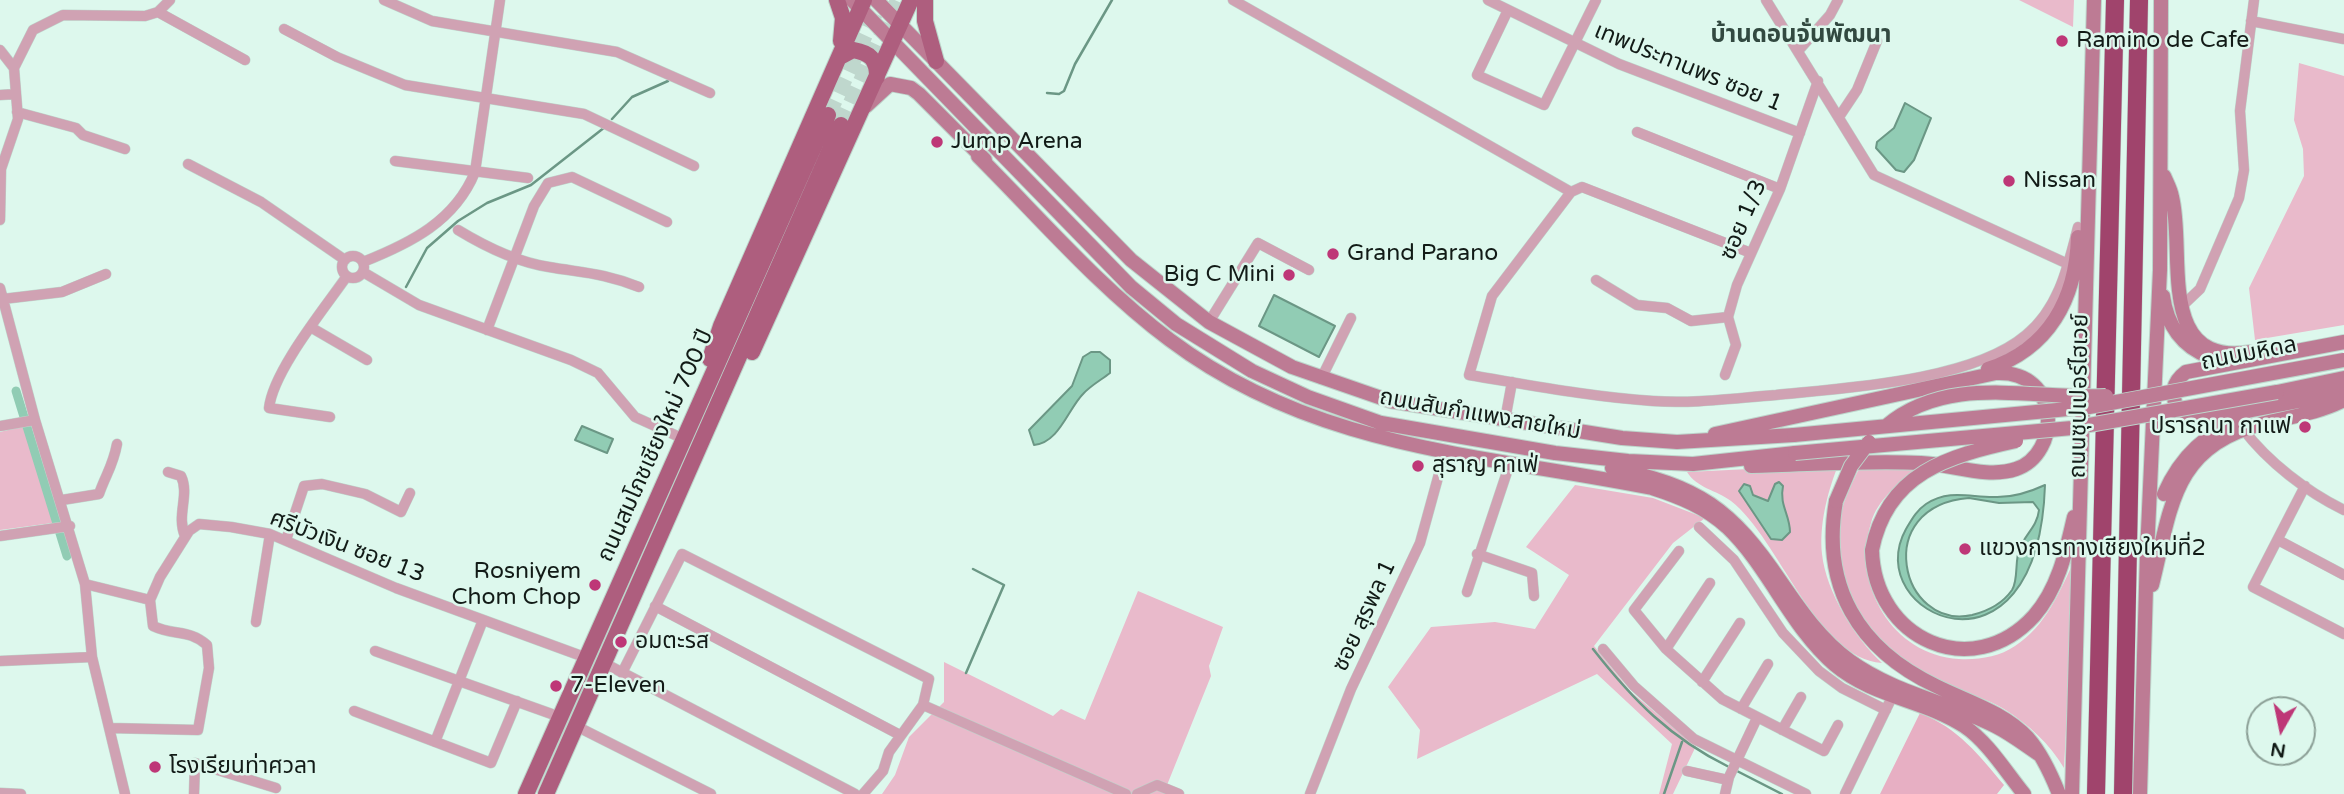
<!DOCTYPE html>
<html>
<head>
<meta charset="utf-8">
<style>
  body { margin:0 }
  #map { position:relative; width:2344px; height:794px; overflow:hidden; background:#ddf8ed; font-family:"Varela Round",sans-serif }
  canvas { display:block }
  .north { position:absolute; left:2246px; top:696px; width:70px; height:70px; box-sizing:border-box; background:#ddf8ed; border:2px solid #8ca097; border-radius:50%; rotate:189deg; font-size:19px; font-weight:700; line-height:28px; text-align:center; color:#121b17 }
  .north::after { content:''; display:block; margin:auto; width:24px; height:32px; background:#be3777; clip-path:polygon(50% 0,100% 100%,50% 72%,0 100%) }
</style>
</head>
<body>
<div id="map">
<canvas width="2344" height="794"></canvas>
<div class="north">N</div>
</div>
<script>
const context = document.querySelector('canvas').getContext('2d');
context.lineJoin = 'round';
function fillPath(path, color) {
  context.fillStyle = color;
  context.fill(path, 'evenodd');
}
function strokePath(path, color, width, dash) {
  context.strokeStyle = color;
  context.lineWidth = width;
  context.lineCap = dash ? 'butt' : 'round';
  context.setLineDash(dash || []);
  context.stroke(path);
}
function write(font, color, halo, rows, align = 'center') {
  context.font = font + ' "Varela Round","Noto Sans Thai",sans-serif';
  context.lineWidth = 5;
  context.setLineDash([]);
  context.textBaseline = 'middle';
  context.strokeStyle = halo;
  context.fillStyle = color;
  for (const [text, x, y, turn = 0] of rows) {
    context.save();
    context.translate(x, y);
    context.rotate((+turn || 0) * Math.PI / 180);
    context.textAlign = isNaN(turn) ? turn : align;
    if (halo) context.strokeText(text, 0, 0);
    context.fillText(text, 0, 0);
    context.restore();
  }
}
const green = new Path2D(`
  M2019 0H2074L2073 27Z
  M2299 63 2344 76V325L2255 340 2249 288 2304 176 2303 149 2294 120Z
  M23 426 60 522 0 530V432Z
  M1860 467 1914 470C1898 485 1877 500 1871 523 1852 585 1892 655 1959 659 1978 660 1999 657 2015 646 2046 626 2060 591 2075 559L2064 768C2049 743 2029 725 2004 709 1988 699 1967 694 1949 686 1902 665 1858 631 1844 579 1832 532 1838 510 1860 467Z
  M1770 468H1837C1827 494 1819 526 1822 554 1826 592 1855 638 1882 663 1815 658 1780 539 1731 501 1716 490 1697 488 1687 472Z
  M1575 485 1653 498 1705 518 1673 543 1594 646 1631 692 1696 746 1673 794H1659L1672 744 1597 674 1417 759 1420 730 1388 687 1431 627 1495 622 1535 629 1569 575 1526 547Z
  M1138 591 1223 627 1209 666 1211 676 1165 790 1173 794H882L895 775 909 737 944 702V662L1053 716 1061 709 1085 720Z`);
const forest = new Path2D(`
  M1920 713C1958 728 1979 755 2004 785L1997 794H1880Z`);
const water = new Path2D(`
  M1905 103 1931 118 1914 160 1904 172 1896 170 1876 148 1877 142 1894 128Z
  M1274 295 1335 326 1319 357 1259 326Z
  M1091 352H1100L1110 360V373C1101 380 1090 386 1083 394 1068 409 1059 443 1034 445L1029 430 1072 386 1083 357Z
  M582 426 613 439 607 453 575 440Z
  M1779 482 1783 486C1779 505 1790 515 1790 532L1782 540 1771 539 1739 491 1744 484 1750 486 1753 495 1768 501 1775 484Z
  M2045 485C2038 697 1858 615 1906 529 1912 519 1917 510 1926 504 1949 489 1969 497 1993 497 2011 498 2030 492 2045 485ZM1969 498 1999 503 2033 502 2039 510C2037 527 2026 533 2020 548 2014 560 2019 579 2012 590 2003 603 1988 611 1972 615 1901 631 1870 506 1969 498Z`);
const stream = new Path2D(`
  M1047 93 1059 94 1064 91 1075 64 1112 0
  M612 119 632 97 668 81
  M406 287 427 248 458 221 487 203 531 185 605 127
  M1593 649C1633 700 1670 738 1729 767
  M966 673 1004 585 973 569
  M1735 770 1782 794
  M1664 794 1682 742`);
const canal = new Path2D(`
  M16 391 67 556`);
const primaryTunnel = new Path2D(`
  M828 115 881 0
  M841 125 898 0`);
const street = new Path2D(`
  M384 0 432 21 617 52 710 93
  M1233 0 1571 192
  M1488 0 1619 64 1800 133
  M1766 0 1874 175 2068 264
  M1508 10 1477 75 1544 105 1596 0
  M158 12 245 60
  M2251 21 2344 39
  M284 29 337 57 405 85 584 114 694 166
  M0 50 14 68 18 119 1 169 0 220
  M1798 51 1830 15 1838 0
  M14 68 33 30 63 15 145 16 158 12 170 0
  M0 95 16 94
  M17 112 76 128 83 135 125 149
  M1839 117 1857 90 1877 41
  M1637 132 1780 189
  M395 161 528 178
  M188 164 261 202 345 260
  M458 230C486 247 516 262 549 267 584 273 604 273 639 287
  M1751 253 1582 187 1571 192 1492 296 1469 375C1530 385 1592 397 1653 401 1694 404 1735 398 1776 395 1846 388 1972 381 2026 335 2059 308 2068 266 2078 227
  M342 267a11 11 0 1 1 22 0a11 11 0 1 1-22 0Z
  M363 262C411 243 455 221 475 172L500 0
  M363 272 419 305 571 360 598 373 635 417 684 439
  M1596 280 1637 305 1667 308 1691 321 1728 317
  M0 288 35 420 85 584 92 657 125 794
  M3 299 62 292 106 274
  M2181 307 2200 289 2239 198 2244 170 2240 111 2254 0
  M1209 322 1258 243 1309 270
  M312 328 367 360
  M487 330 534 206 548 183 572 177 667 222
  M1725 375 1736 345 1728 317 1737 285 1780 189 1818 81
  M1321 379 1351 318
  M330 417 269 408C273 371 324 309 347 276
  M1505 420 1512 382
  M0 426 35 420
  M2243 429C2268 462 2307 492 2344 510
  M168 472 181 476C190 495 176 515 185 536
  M2305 486 2253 587 2344 634
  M62 500 99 494C106 474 113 466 117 444
  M1699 527 1734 560 1783 633 1819 671 1842 688 1886 710
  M0 536 70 526
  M286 540 304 486 322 484 365 494 401 512 410 493
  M2278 540 2344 575
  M1679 551 1634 610 1666 649 1722 699 1824 751 1838 725
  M1477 554 1532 573 1534 596
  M85 584 150 600
  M1467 592 1510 463
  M150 600 160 577 189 531 199 524 231 527 270 534 396 588 587 658
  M655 606 900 735
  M256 622 270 534
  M1603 649 1634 686 1694 739 1806 794
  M1666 649 1710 583
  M375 651 560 717
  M0 661 92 657
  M604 663 855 794
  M622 673 682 554 929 679 923 705 889 752 883 771 863 794
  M1702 682 1740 623
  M923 705 1126 794
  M1741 709 1768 664
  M354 711 491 763 517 701
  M576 726 711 794
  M109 728 198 730 209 668 207 645C189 629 174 636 153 626L150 600
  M1782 730 1801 697
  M435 742 483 620
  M1687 771 1728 780
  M0 793 21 794
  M194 794 195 763 276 788
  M1137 794 1157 785 1179 794
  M1310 794 1351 689 1420 543 1445 452
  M1725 794 1729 777 1757 718
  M1845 794 1892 697`);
const secondary = new Path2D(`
  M852 0 1131 287 1176 324 1252 371 1308 397 1381 423 1555 453 1628 461 1693 464 1795 453
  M876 0 1131 260 1209 322 1292 367 1390 401 1622 438 1677 442 1794 435
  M866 106 890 84 911 88 919 94 985 160
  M978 156C1040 218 1099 287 1170 340 1315 449 1481 454 1652 488 1680 497 1705 507 1727 527 1769 567 1790 626 1835 665 1873 697 1924 700 1964 726 1988 742 2006 772 2024 794
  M2164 176C2167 183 2171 190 2172 197 2186 252 2154 368 2252 352
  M2163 296C2167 325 2182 347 2210 357
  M2344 342 2186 372C2171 383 2172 394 2177 410L2196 421 2344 392
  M1988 369C2049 349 2076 299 2078 237
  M2277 392 2344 378
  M1715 434 1996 373C2062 370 2061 454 2016 469 1987 479 1951 464 1921 463 1865 460 1807 465 1751 466
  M1612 468C1699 486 1731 508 1781 582 1801 611 1821 640 1850 661 1894 693 1948 702 1995 726 2011 734 2025 745 2040 755
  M2164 494C2180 458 2206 432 2243 420
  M1836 501C1821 586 1858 649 1936 686 1966 701 2004 712 2028 738 2042 754 2051 774 2059 794
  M1872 550C1874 639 1972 684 2034 616 2058 589 2066 552 2074 517
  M2152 585C2171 509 2172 447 2261 424 2289 417 2319 413 2344 400
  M2072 794 2094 0
  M2140 794 2147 553 2160 270 2161 0`);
const primary = new Path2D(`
  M837 0 843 18 841 41
  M925 0V21L936 61
  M840 57 853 50C870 53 877 59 877 77
  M752 352 911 0
  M710 359 721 326 864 0
  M526 794 828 115
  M546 794 841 125`);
const highway = new Path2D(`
  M2096 794 2115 0
  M2123 794 2139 0`);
const secondaryBridge = new Path2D(`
  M1886 426C1949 373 2032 400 2106 396
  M1794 435 2089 407 2344 360
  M1795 453 2072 428 2277 392
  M1836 501 1851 466 1869 442
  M1872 550C1887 473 1948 456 2016 441`);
const markers = [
  [2062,41,7,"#be3777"],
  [937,142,7,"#be3777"],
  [2009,181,7,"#be3777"],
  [1333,254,7,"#be3777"],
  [1289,275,7,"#be3777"],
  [2305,427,7,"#be3777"],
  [1418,466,7,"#be3777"],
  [1965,549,7,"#be3777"],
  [595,585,7,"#be3777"],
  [621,642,7,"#be3777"],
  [556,686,7,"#be3777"],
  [155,767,7,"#be3777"]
];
const poiNames = [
  ["Ramino de Cafe",2076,41],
  ["Jump Arena",951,142],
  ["Nissan",2023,181],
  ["Grand Parano",1347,254],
  ["Big C Mini",1275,275,"right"],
  ["ปรารถนา กาแฟ",2291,427,"right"],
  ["สุราญ คาเฟ่",1432,466],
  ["แขวงการทางเชียงใหม่ที่2",1979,549],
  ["Rosniyem",581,572,"right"],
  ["Chom Chop",581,598,"right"],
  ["อมตะรส",635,642],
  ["7-Eleven",570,686],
  ["โรงเรียนท่าศวลา",169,767]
];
const streetNames = [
  ["เทพประทานพร ซอย 1",1688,68,22],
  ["ซอย 1/3",1744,220,-67],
  ["ถนนมหิดล",2249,354,-11],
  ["ถนนซุปเปอร์ไฮเวย์",2080,396,-89],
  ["ถนนสันกำแพงสายใหม่",1480,415,10],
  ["ถนนสมโภชเชียงใหม่ 700 ปี",656,446,-66],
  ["ศรีบัวเงิน ซอย 13",347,547,21],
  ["ซอย สุรพล 1",1365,616,-65]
];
const neighbourhoodNames = [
  ["บ้านดอนจั่นพัฒนา",1801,36]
];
fillPath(green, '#e9bacb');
fillPath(forest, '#e7afc3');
fillPath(water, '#91ccb4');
strokePath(water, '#6b9785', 2);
strokePath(stream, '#6b9785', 2.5);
strokePath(canal, '#91ccb4', 9);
strokePath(primaryTunnel, '#bfd7cd', 16, [16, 8]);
strokePath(street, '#bdd5cb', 11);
strokePath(secondary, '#bdd5cb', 16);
strokePath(primary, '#bdd5cb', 18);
strokePath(highway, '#bdd5cb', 19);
strokePath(street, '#d0a2b3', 10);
strokePath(secondary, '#bd7b94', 14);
strokePath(primary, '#ae5e7e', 16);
strokePath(highway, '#a0446c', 18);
strokePath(secondaryBridge, '#bdd5cb', 16, []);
strokePath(secondaryBridge, '#bd7b94', 14);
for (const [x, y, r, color] of markers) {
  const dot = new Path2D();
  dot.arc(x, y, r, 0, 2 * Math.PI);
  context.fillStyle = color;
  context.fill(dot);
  strokePath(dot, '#ddf8ed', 2.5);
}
write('23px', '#121b17', '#ddf8ed', poiNames, 'left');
write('23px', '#121b17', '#ddf8ed', streetNames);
write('bold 24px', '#324940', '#ddf8ed', neighbourhoodNames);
</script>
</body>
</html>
